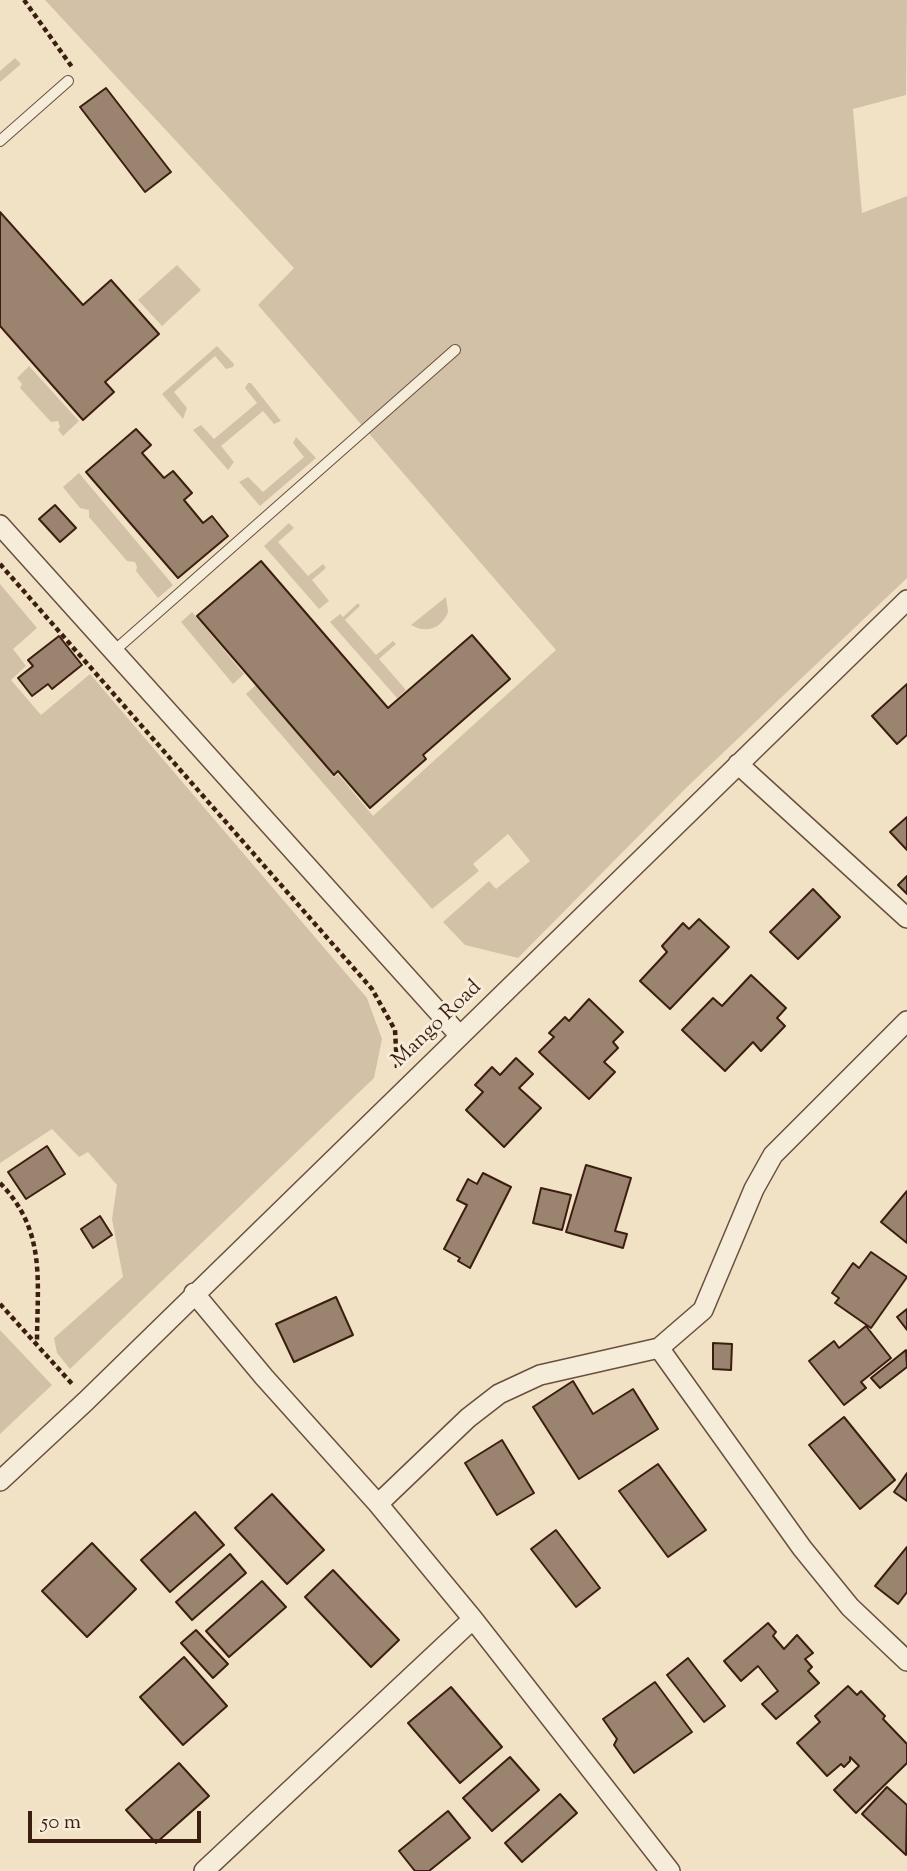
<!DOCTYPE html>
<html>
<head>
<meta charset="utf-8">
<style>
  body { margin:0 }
  #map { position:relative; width:907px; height:1871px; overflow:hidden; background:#f1e2c6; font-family:"Sorts Mill Goudy",serif }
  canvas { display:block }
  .scale { position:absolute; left:28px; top:1811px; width:173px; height:32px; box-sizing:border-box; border:4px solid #3c1e11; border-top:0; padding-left:9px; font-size:21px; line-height:24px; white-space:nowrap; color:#3c1e11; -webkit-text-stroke:5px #f6ecda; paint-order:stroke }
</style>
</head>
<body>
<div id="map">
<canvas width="907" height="1871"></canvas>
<div class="scale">50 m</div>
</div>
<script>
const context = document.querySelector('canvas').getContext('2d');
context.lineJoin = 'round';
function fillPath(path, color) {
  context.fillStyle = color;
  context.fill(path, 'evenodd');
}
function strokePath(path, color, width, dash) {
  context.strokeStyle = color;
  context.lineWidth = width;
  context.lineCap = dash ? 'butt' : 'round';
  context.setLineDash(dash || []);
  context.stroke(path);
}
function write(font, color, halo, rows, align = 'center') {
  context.font = font + ' "Sorts Mill Goudy",serif';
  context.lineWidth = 6;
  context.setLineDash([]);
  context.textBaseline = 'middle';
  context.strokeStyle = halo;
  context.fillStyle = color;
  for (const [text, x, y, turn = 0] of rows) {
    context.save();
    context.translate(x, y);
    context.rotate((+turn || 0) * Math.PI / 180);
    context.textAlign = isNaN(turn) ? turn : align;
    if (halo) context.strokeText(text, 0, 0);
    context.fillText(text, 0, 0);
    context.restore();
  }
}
const green = new Path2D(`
  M45 0H907L906 95 853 109 862 213 907 196V578L686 788 518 958 465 945 443 922 489 881 496 889 530 861 508 834 473 864 479 871 432 909 246 694 256 685 334 777 338 774 373 816 556 650 258 305 294 268Z
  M15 58 21 64 0 82V71Z
  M177 265 201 290 162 326 138 300Z
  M217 346 234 364 233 367 226 369 215 356 174 392 187 408 183 419 162 394Z
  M29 366 79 421 63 436 58 430 60 427 58 421 51 422 20 388 22 384 17 378Z
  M248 383H251L281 421 274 424 263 411 221 446 234 462 228 470 193 430 201 425 214 439 257 403 245 388Z
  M296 437 316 458 260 506 239 482 248 477 263 492 304 457 293 443Z
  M79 473 173 585 158 598 136 571 137 567 135 562 127 561 89 517V510L80 508 63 487Z
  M289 523 294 528 278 542 308 576 323 564 326 568 312 580 329 601 319 609 264 546Z
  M0 584 37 628 13 649 26 666 11 680 41 715 90 674 367 998 382 1039 374 1078 70 1369 57 1353 54 1338 123 1277 112 1219 117 1185 88 1152 79 1157 52 1129 0 1163Z
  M446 597 448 612C442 628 427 634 411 625Z
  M358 603 360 606 345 620 376 655 393 641 396 644 379 659 406 690 397 698 330 622 340 614 343 617Z
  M192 612 244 674 233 684 181 622Z
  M0 1330 52 1385 0 1434Z`);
const building = new Path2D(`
  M106 88 171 172 145 192 80 107Z
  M0 212 83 305 111 280 159 334 105 382 114 392 83 420 0 326Z
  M136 429 151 445 142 453 164 478 173 471 192 493 184 500 203 523 212 516 228 536 178 578 86 472Z
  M55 505 76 528 60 542 39 519Z
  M261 561 388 708 472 635 510 679 423 755 426 759 370 808 338 771 334 775 197 616Z
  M59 636 82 665 52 689 48 684 32 696 18 678 33 666 28 660Z
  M907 684V735L897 744 872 716Z
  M907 817V850L890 832Z
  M907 876V894L898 885Z
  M813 889 840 917 798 959 770 932Z
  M699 919 729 947 670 1009 640 981 667 952 662 946 683 923 689 929Z
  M751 975 786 1008 777 1018 785 1026 761 1051 753 1042 725 1071 682 1030 713 998 722 1006Z
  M589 999 623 1032 613 1042 618 1048 604 1062 615 1072 589 1099 539 1052 554 1037 549 1033 565 1017 569 1021Z
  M516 1058 533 1074 519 1088 541 1108 504 1147 466 1110 483 1092 475 1085 492 1067 500 1075Z
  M47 1146 65 1174 26 1199 8 1172Z
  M586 1165 631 1178 615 1231 627 1234 623 1248 566 1232Z
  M483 1173 511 1187 470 1268 458 1261 460 1258 444 1249 467 1205 457 1200 468 1179 477 1184Z
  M541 1188 571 1195 562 1230 533 1223Z
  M907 1191V1243L881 1222Z
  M100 1216 112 1235 93 1248 81 1229Z
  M871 1252 907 1277 871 1328 835 1303 839 1298 832 1293 853 1263 859 1268Z
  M336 1297 353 1335 294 1362 276 1324Z
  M907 1309V1330L897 1317Z
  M866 1326 891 1358 861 1382 866 1388 844 1405 809 1361 834 1341 839 1348Z
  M713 1343 732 1344 731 1370 713 1369Z
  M906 1350 907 1367 880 1388 871 1378Z
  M573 1381 593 1414 633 1389 658 1429 579 1479 533 1407Z
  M844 1417 895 1480 860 1509 809 1445Z
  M502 1440 534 1493 497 1515 465 1463Z
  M658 1464 706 1530 668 1557 619 1491Z
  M907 1473V1501L894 1492Z
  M272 1494 324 1550 287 1584 235 1528Z
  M195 1512 224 1545 170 1592 141 1560Z
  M556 1530 600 1588 576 1607 531 1549Z
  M92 1543 136 1589 87 1637 42 1591Z
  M907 1547V1592L898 1604 875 1586Z
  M230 1554 246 1573 192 1620 176 1602Z
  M333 1570 399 1640 371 1667 305 1597Z
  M262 1581 286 1607 229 1657 206 1631Z
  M768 1623 776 1632 773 1636 784 1649 797 1635 813 1653 805 1659 812 1667 808 1671 819 1683 776 1719 762 1704 778 1691 758 1666 741 1681 724 1661Z
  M196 1630 228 1664 213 1678 181 1643Z
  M184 1657 227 1706 183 1745 140 1697Z
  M688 1658 725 1706 704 1722 667 1675Z
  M655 1682 692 1732 634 1773 614 1745 617 1739 603 1719Z
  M848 1686 857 1695 861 1691 885 1716 883 1719 907 1744V1763L856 1813 834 1790 859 1766 850 1757V1761L844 1767 841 1764 827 1776 797 1743 820 1722 815 1716Z
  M451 1687 502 1747 460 1783 408 1723Z
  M510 1757 539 1790 492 1831 463 1798Z
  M179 1763 209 1796 156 1843 126 1810Z
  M887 1787 907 1805 906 1855 862 1814Z
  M560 1794 577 1813 522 1862 505 1843Z
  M448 1811 470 1838 429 1871H415L399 1851Z`);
const path = new Path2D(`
  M24 0 72 67
  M0 564 372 989 395 1030 397 1068
  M0 1183C47 1231 37 1282 37 1343
  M0 1304 74 1386`);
const service = new Path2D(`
  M0 141 68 81
  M114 651 455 350`);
const minor = new Path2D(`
  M0 525 460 1036
  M738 764 907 918
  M194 1293 264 1377 378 1504 473 1619 670 1871
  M659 1348 802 1548 850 1607 907 1661
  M0 1481 86 1401 907 600
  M378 1504 468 1418 499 1394 540 1375 659 1348 703 1310 754 1189 773 1155 907 1021
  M204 1871 473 1619`);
const streetNames = [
  ["Mango Road",438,1025,-44]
];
fillPath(green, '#d2c1a7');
fillPath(building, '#9a846f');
strokePath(building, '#3c1e11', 2);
strokePath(service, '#694f3e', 12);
strokePath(minor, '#694f3e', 22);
strokePath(path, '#3c1e11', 4.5, [5, 3.5]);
strokePath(service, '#f6ecda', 10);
strokePath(minor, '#f6ecda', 19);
write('21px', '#3c1e11', '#f6ecda', streetNames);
</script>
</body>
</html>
